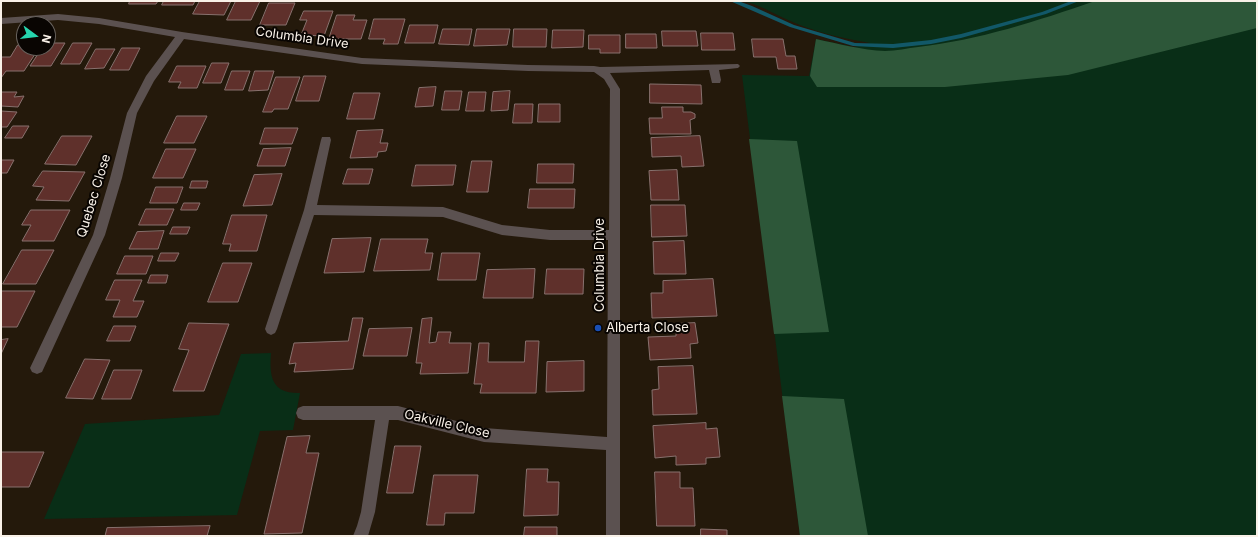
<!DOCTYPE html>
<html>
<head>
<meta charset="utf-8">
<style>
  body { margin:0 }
  #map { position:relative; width:1258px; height:537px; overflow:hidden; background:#24190b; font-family:Inter,sans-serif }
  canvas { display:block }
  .frame { position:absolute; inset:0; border:2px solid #f9f1e8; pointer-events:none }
  .north { position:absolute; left:16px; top:16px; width:40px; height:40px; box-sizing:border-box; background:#090502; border:1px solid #69635e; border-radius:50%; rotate:105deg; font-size:11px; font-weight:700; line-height:16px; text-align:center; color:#f9f1e8 }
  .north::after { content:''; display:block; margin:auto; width:14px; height:18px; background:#26d5ae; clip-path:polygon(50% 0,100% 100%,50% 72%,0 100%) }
</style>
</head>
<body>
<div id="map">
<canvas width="1258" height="537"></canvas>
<div class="frame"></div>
<div class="north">N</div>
</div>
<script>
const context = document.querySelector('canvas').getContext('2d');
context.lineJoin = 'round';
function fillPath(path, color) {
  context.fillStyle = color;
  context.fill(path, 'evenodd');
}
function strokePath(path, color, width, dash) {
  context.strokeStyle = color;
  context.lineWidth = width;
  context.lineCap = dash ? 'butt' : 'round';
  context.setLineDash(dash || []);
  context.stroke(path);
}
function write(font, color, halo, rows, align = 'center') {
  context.font = font + ' Inter,sans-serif';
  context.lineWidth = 4;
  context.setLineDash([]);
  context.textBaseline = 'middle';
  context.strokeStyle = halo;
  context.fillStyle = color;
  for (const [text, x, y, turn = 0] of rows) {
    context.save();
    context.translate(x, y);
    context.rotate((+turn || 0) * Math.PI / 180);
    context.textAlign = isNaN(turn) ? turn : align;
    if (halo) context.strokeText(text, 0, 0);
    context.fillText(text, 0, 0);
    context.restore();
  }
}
const green = new Path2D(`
  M742 1H1257V536H800L742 75 809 76 816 39 854 47 870 43C841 38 815 32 788 20 772 13 759 4 742 1Z
  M271 353C269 377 272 394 300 393L293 430 260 431 237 515 44 519 85 424 219 415 241 354Z`);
const forest = new Path2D(`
  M1095 1H1257V28L1068 75 945 87H817L810 76 816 39C839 44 862 50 885 51 896 51 908 48 918 47 979 40 1037 21 1095 1Z
  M749 139 797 141 829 332 774 334Z
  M782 396 844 399 868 536H800Z`);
const stream = new Path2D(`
  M730 1H738L752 6 794 25 855 43 893 44 931 40 961 34 1042 12 1071 1H1079L1046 14 961 38 931 44 893 48 853 46 790 27Z`);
const building = new Path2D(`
  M130 1H158L156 4H129Z
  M164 1H195L193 5H162Z
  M200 1H231L224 15 193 14Z
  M236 1H260L251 20H227Z
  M269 3H295L286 25H260Z
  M304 11H333L324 36 301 35 307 20H300Z
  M337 15H355L353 20H367L361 39H329Z
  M374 19H405L398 44H383L385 39H369Z
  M410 25H438L434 43H405Z
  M443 29H472L469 45 439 44Z
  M477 29H510L507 45 474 46Z
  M514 29H547L546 47H513Z
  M553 30H584L583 47 552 48Z
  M662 31H696L698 46H663Z
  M701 33H733L735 50H702Z
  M626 34H656L657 48H626Z
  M589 35H620V53H600V49H589Z
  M752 39H783L786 56H795L797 69H778L776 57H754Z
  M48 43H65L51 66H30L42 48H48Z
  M73 43H92L80 64H61Z
  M18 45H24V48H39L24 71H6L1 78V57H10Z
  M122 48H140L129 70H110Z
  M96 49H115L104 68 85 69Z
  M212 63H229L221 83H203Z
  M177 66H206L197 88H178L181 82H169Z
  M232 71H250L243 90H225Z
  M255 71H274L268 90 249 91Z
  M304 76H326L319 101H296Z
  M276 77H300L288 109H274L272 112H263Z
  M650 84 701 85 702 104 650 103Z
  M436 87 433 106 415 107 419 88Z
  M445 91H462L459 110H442Z
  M510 91 508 110 491 111 493 92Z
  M1 92H17L14 97 24 96 18 107 1 106Z
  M469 92H486L484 111H466Z
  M354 93H380L374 119H347Z
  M515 104H533L532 123H513Z
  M539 104H560V122H538Z
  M662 107H683V112H691L695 114V118L690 120 691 134H650L649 118H662Z
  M1 111 17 112 7 127H1Z
  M177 116H207L194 143H164Z
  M13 126H29L22 138H5Z
  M265 128H298L292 144H260Z
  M383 130 380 143H388L386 151 378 152 377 157 350 158 357 131Z
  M62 136H92L76 165 45 164Z
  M700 136 704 166 682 167 681 156 652 157 651 138Z
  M291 148 285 166H257L263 149Z
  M166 149H196L183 178H153Z
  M1 160H14L7 173H1Z
  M472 161H492L488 192H467Z
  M538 164H574L573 183H537Z
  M416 165H456L453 185 412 186Z
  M348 169H373L369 184H343Z
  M677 170 679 200H651L649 171Z
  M43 171 85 172 69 201 36 200 44 187 33 186Z
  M282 174 272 205 243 206 254 175Z
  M192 181H208L206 188H190Z
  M156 187H183L177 203H150Z
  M530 189H575L574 208H528Z
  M184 203H200L197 210H181Z
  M651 205H685L687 236 652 237Z
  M146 209H174L167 225H139Z
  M31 210H70L54 241H22L31 225H22Z
  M232 215H267L257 251H229L231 244H223Z
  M173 227H190L187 234H170Z
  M164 231 158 249H129L137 232Z
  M371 238 364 272 324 273 332 239Z
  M381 239H428L425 253H433L430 270 374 271Z
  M684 241 686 274H654L653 242Z
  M22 250H54L36 284H3Z
  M161 253H179L175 261H158Z
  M442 253H480L476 280H438Z
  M125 256H153L146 274H117Z
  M223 263H252L238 302H208Z
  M535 269 533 298H483L487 270Z
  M547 269H584L583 294H545Z
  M151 275H168L166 283H148Z
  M713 279 717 316 652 318 651 293H663V281Z
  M115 280H142L133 301H144L137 317H113L120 300H106Z
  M1 291H35L17 327H1Z
  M353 318H363L353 369 294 372 296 363 289 364 294 343 348 341Z
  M432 318 429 343 436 342 438 332H451L449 343H471L468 373 420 374 422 363H416L422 319Z
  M189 323 229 324 204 391H173L189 350 179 349Z
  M695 323 698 343 690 344 691 358 650 360 648 337 676 336V324Z
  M114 326H136L130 341H107Z
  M412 328 407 356H363L369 329Z
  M8 339 1 354V340Z
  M526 341H539L536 393H480L482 384H474L479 343H489L488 362H524Z
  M85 359 110 360 93 399 66 398Z
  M584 361V391L546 392 547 362Z
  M693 366 697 414 653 415 652 390 659 389 658 367Z
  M114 370H142L131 399H102Z
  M706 423V429L717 428 720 457 706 458V464L676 465V456L655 458 653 426Z
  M310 436 306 453H319L302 533 264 534 287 437Z
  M395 446H421L413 493H387Z
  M1 452H44L29 487H1Z
  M527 469H548L547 482H559L558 515 524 516Z
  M655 472H680V488H693L695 526H657Z
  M434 475H478L474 513H445L444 525H427Z
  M210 526 207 536H105L107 528Z
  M525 527H557V536H524Z
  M701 529 727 530V536H701Z`);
const minor = new Path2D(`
  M58 14 99 18 182 32 362 58 528 65 594 66 600 67 738 64 740 66 738 68 719 70 721 80 720 83H712L709 70 610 73 620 89V536H606V450L484 442 398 420H389L375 512 368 536H353L357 526 361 512 375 420H303L298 418 296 413 298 408 303 406H398L484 428 607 437 608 240H550L502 235 443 217 314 215 277 329 275 333 271 335 267 333 265 329 304 210 321 140 322 137H330L331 140 317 205 443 207 502 225 550 230H609L610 89 604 79 594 72 528 71 362 64 184 39 154 81 137 113 122 178 105 235 42 372 37 374 32 372 30 368 93 235 110 178 127 113 146 76 175 37 99 24 58 20 1 24V18Z`);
const markers = [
  [598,328,4,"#1a4fb4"]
];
const streetNames = [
  ["Columbia Drive",302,38,8],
  ["Quebec Close",94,196,-73],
  ["Columbia Drive",600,265,-90],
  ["Oakville Close",447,424,13]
];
const poiNames = [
  ["Alberta Close",606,328]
];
fillPath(green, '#092e17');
fillPath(forest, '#2d5739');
fillPath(stream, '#125868');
fillPath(building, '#5f302b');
strokePath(building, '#88716e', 1);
fillPath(minor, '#5b5150');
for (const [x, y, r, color] of markers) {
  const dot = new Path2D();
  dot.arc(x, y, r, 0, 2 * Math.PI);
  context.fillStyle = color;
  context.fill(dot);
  strokePath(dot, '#090502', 1.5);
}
write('13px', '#f9f1e8', '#090502', streetNames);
write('13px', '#f9f1e8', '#090502', poiNames, 'left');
</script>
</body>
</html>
